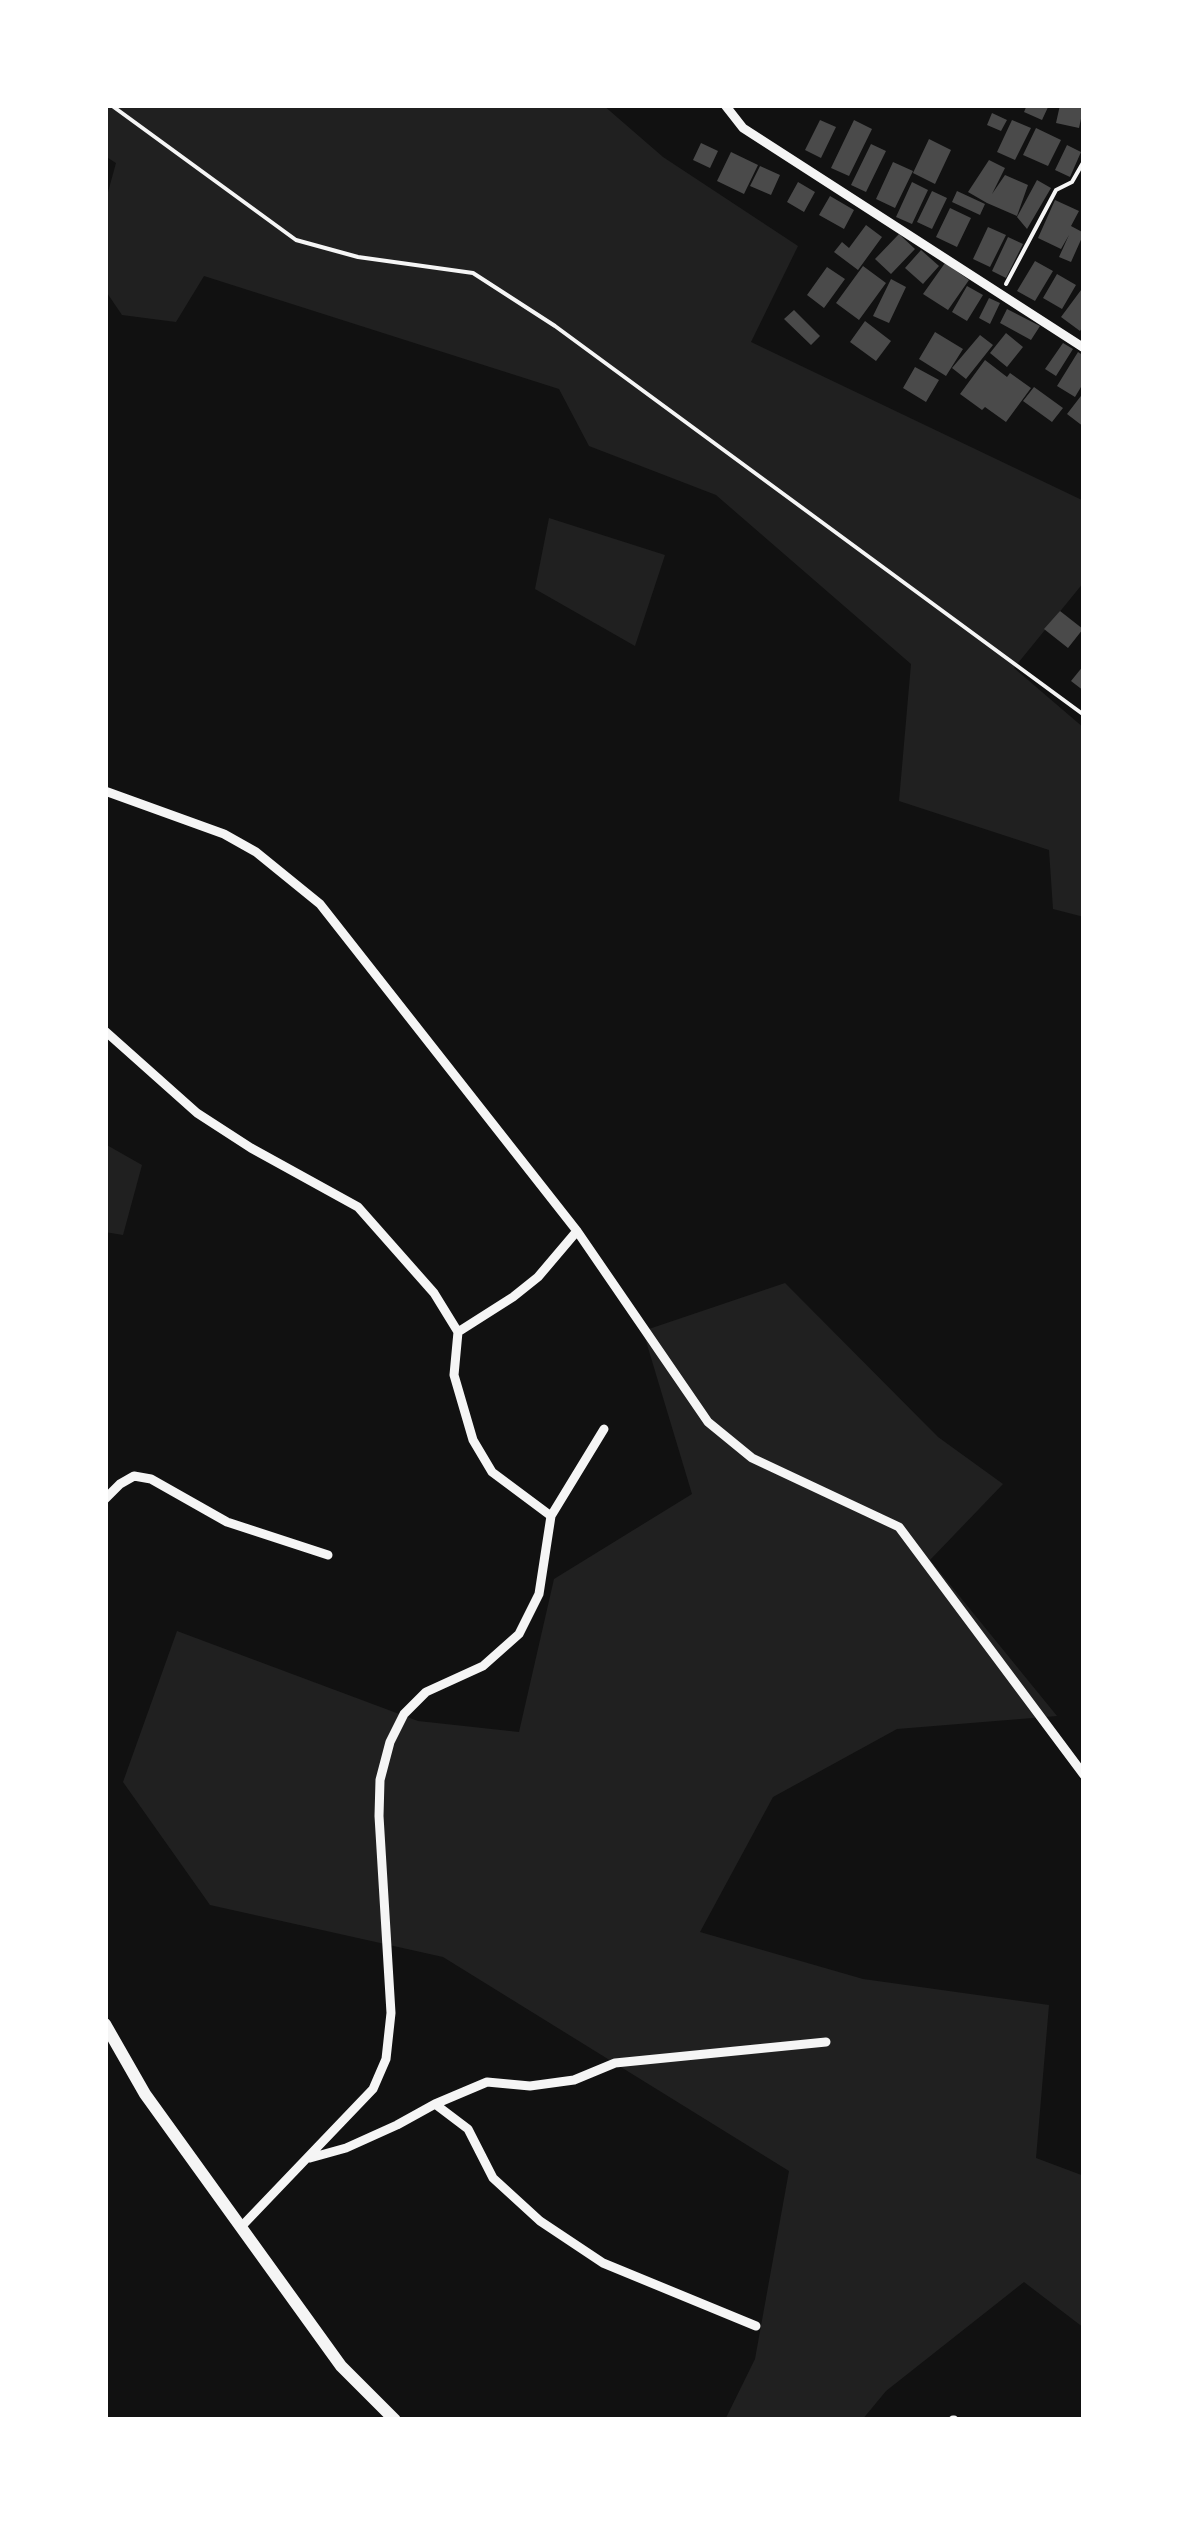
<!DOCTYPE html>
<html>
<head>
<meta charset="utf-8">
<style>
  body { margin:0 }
  #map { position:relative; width:1189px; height:2525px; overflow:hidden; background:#111; font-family:"Sofia Sans Condensed",sans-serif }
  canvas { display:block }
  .frame { position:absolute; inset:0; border:108px solid #fff; pointer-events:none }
</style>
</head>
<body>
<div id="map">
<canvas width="1189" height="2525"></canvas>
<div class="frame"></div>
</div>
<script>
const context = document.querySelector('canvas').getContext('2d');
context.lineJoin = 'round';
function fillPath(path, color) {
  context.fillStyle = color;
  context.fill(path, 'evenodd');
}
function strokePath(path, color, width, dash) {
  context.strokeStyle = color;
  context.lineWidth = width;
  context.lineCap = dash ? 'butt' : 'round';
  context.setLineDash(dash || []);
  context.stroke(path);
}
const green = new Path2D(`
  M105 105H603L663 157 798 246 751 342 1084 501V582L1014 668 1084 728V917L1053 909 1049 850 899 801 911 664 716 495 589 446 559 389 204 276 176 322 122 315 105 290V203L116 163 105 156Z
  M549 518 665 555 635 646 535 589Z
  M105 1144 142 1165 123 1235 105 1232Z
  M785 1283 938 1437 1003 1484 930 1560 1057 1716 897 1729 773 1797 700 1932 863 1979 1049 2005 1036 2158 1084 2176V2328L1024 2282 886 2391 862 2420H725L755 2359 789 2171 443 1957 210 1905 123 1782 177 1631 418 1721 519 1732 554 1579 692 1494 643 1331Z`);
const building = new Path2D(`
  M1027 105H1049L1042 120 1024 112Z
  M1060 105H1084L1079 128 1056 123Z
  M992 113 1007 120 1001 131 987 125Z
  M820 120 836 127 821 158 805 150Z
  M854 120 872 129 849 176 831 168Z
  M1012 120 1031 128 1015 160 997 152Z
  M1036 128 1061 140 1048 166 1023 155Z
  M929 139 951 150 935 184 913 173Z
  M701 143 718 151 710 168 693 160Z
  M871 144 886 151 866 192 851 185Z
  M1067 145 1081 152 1070 177 1055 170Z
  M731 152 758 165 744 194 717 181Z
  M989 160 1005 168 992 194 1005 175 1028 185 1017 216 987 203 968 192Z
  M893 162 913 171 895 208 876 199Z
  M760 166 780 175 771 195 750 186Z
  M1037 180 1051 188 1027 229 1017 217Z
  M798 182 815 192 804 212 787 202Z
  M912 182 928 190 912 224 896 217Z
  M932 191 947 198 932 229 917 222Z
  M957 191 985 204 980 215 952 202Z
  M830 196 854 210 844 229 819 215Z
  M1055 200 1079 211 1071 226 1084 233 1071 262 1059 257 1069 235 1061 249 1038 238Z
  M950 208 971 218 957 247 936 237Z
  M866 225 882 237 858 270 834 252 842 242 849 248Z
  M988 227 1006 235 990 267 973 259Z
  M899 234 915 249 891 274 875 259Z
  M1008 237 1023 244 1006 278 992 271Z
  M921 250 939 266 923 284 905 268Z
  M1035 261 1053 271 1035 301 1017 291Z
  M945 263 969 280 948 310 923 294Z
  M863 266 886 283 859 320 836 303Z
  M827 267 845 279 824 308 807 295Z
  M1057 274 1076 285 1062 309 1043 298Z
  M891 279 906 287 889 323 873 316Z
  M967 286 983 295 967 321 952 312Z
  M1084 286V325L1080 331 1061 317Z
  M989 298 1000 303 990 324 979 318Z
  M1007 309 1040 326 1031 340 1000 323Z
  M794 310 820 336 811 345 784 319Z
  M865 321 891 341 876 361 850 342Z
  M935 332 963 349 946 376 919 359Z
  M1006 333 1023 347 1007 367 990 353Z
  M980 335 993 345 966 379 952 368Z
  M1063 343 1073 349 1056 376 1045 369Z
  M1078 352 1084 356V382L1075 397 1057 386Z
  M985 360 1007 377 1010 373 1031 388 1006 422 985 407 982 410 960 394Z
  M915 367 939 380 926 402 903 388Z
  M1034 387 1063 408 1052 422 1023 401Z
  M1084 392V427L1067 414Z
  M1060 611 1083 629 1068 648 1044 629Z
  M1084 665V691L1071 681Z`);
const path = new Path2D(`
  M111 105 296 240 358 257 473 273 555 326 1084 715
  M1006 284 1056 190 1072 182 1084 161`);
const minor = new Path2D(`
  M725 105 743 128 1084 348
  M105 791 224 834 256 852 320 904 577 1231 708 1422 752 1458 899 1527 1084 1775
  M105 1031 197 1113 251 1148 358 1207 434 1293 458 1332 454 1375 473 1440 492 1472 551 1516
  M458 1332 513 1297 538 1277 577 1231
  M105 1499 120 1484 134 1476 151 1479 227 1522 328 1555
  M435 2104 468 2129 493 2178 540 2221 603 2263 756 2326
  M310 2158 346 2148 397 2125 435 2104 487 2082 530 2086 574 2080 615 2063 826 2042
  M241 2227 373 2089 386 2059 391 2013 379 1816 380 1780 390 1742 404 1714 426 1692 483 1666 519 1634 539 1594 551 1516 604 1429
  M953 2420H954`);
const secondary = new Path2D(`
  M105 2024 145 2094 341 2366 395 2420`);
fillPath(green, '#202020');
fillPath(building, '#4a4a4a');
strokePath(path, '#f5f5f5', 4);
strokePath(minor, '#f5f5f5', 9);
strokePath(secondary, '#f5f5f5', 12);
</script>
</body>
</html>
